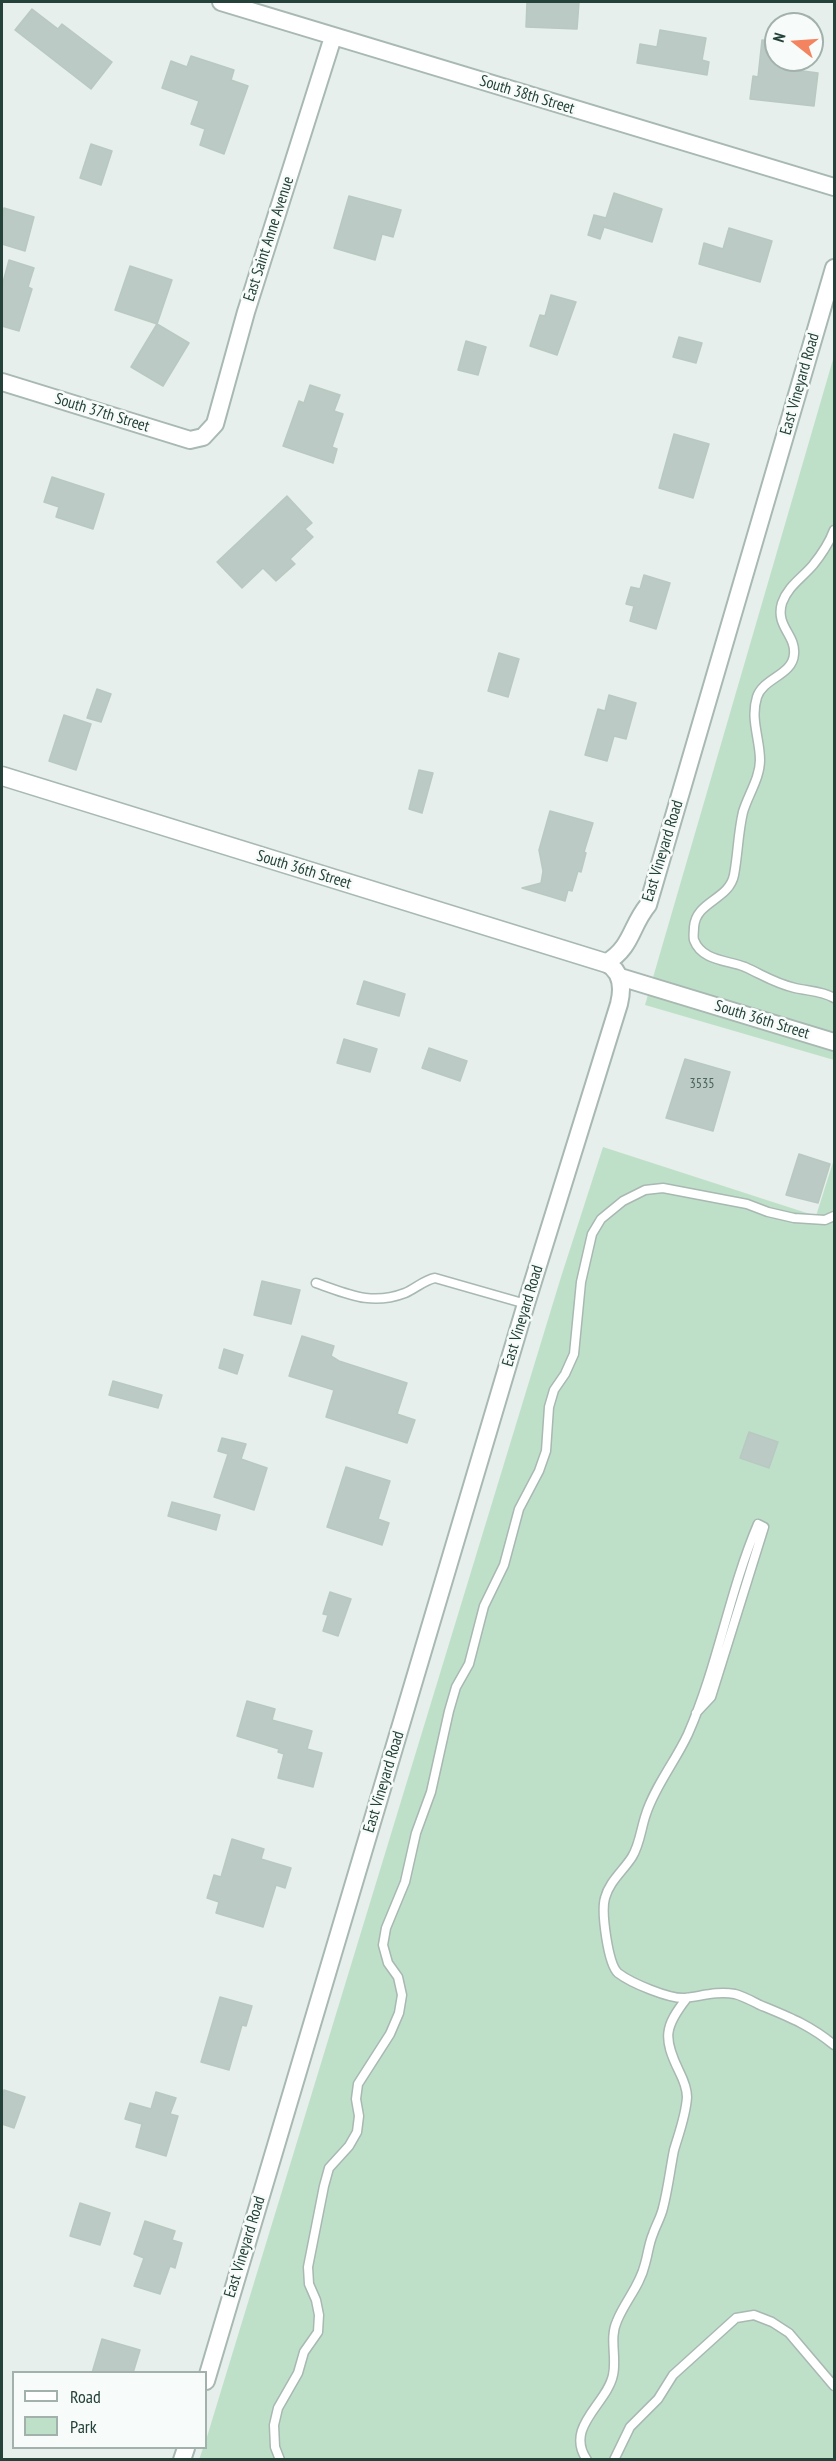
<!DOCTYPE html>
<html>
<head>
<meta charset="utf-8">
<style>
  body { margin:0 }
  #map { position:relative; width:836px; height:2461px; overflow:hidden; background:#e6efeb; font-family:"PT Sans Narrow",sans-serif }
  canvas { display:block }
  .frame { position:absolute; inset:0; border:3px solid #24423a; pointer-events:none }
  .legend { position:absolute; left:12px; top:2371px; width:195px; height:78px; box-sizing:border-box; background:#f7fbf9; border:2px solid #a3b1ad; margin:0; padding:8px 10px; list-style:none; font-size:18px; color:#24423a }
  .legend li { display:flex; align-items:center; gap:12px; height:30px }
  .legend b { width:30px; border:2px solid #a3b1ad }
  .north { position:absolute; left:764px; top:12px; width:60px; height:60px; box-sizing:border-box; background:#f7fbf9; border:2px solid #a3b1ad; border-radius:50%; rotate:287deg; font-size:16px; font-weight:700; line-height:24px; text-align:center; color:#24423a }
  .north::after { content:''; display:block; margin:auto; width:21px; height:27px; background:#f4845f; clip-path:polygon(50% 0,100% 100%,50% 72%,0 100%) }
</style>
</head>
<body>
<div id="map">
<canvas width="836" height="2461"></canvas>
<div class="frame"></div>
<ul class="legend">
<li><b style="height:8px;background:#fff"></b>Road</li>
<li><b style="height:16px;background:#bfe0c8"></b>Park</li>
</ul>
<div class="north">N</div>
</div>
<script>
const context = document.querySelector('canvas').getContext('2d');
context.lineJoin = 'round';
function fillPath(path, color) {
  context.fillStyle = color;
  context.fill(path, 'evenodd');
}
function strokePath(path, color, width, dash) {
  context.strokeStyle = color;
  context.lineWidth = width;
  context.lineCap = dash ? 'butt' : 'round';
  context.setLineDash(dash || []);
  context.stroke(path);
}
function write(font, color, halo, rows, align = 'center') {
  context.font = font + ' "PT Sans Narrow",sans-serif';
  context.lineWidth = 5;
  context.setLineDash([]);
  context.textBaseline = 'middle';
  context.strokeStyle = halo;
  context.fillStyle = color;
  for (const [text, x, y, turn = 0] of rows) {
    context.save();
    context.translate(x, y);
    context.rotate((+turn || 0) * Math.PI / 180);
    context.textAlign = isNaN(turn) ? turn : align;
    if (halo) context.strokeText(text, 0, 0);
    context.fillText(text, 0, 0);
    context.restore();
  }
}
const green = new Path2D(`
  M834 356V1060L645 1005Z
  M603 1147 816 1216 834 1159V2459L199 2460 203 2448H206V2440L561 1277Z`);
const building = new Path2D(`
  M527 2H579L577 29 526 27Z
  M32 9 58 29 62 24 112 62 91 89 15 30Z
  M660 30 706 38 702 60 709 62 707 75 637 63 640 44 657 47Z
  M762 40 776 41V60H781L780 68 818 73 814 106 750 99 753 76 758 77Z
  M191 56 234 70 231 80 248 86 224 154 200 145 205 129 191 124 199 101 162 88 171 61 187 67Z
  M91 144 112 151 101 185 80 178Z
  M614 193 662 209 652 242 604 227 600 239 588 235 594 215 606 218Z
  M349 196 401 210 393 237 382 234 375 260 334 248Z
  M4 208 34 217 25 251 2 244V218Z
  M729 228 772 241 760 282 699 264 704 243 723 249Z
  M9 260 34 268 28 287 32 289 19 331 2 326V286Z
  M130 266 172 280 157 324 189 343 163 386 131 367 157 324 115 310Z
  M551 295 576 302 557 355 530 346 540 315 545 316Z
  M679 337 702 343 696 363 673 357Z
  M466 341 486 347 478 375 458 370Z
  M310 385 340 395 334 411 343 414 332 447 337 449 333 463 283 446 299 401 304 403Z
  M674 434 709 444 693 498 659 488Z
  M52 477 104 494 93 529 56 517 59 507 44 502Z
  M287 496 312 523 305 529 313 537 290 559 295 564 276 581 263 568 242 588 217 562Z
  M644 575 670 583 656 629 630 621 634 606 626 604 631 587 640 589Z
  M499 653 519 659 508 697 488 691Z
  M97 689 111 694 101 722 87 718Z
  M609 695 636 703 626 739 614 736 607 761 585 755 598 709 605 711Z
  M64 715 91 724 76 770 49 761Z
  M419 770 433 773 422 813 409 809Z
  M550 811 593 823 584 852 586 853 581 872 578 871 572 891 568 890 565 901 522 888 541 883 543 871 539 850Z
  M364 981 405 994 399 1016 357 1004Z
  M344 1039 377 1049 370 1072 337 1063Z
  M429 1048 467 1061 460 1081 422 1068Z
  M685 1059 730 1072 713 1131 666 1118Z
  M799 1154 830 1164 818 1203 786 1195Z
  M262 1281 300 1290 291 1324 254 1315Z
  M302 1336 334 1346 331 1356 339 1361 407 1383 397 1414 415 1420 407 1443 326 1417 334 1390 289 1376Z
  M224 1349 243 1355 237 1374 219 1368Z
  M113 1381 162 1395 158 1408 109 1395Z
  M749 1432 778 1442 769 1468 740 1458Z
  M222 1438 246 1444 241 1459 267 1468 254 1510 214 1497 228 1454 218 1451Z
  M346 1467 390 1481 378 1519 389 1523 382 1545 327 1527Z
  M172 1502 220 1515 216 1530 168 1516Z
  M330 1592 351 1599 338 1636 323 1631 328 1615 323 1614Z
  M247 1701 275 1709 272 1720 312 1731 307 1749 322 1753 313 1787 278 1778 284 1754 278 1752 279 1749 237 1736Z
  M232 1839 264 1849 261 1859 291 1868 285 1888 276 1885 263 1927 216 1913 219 1902 207 1898 214 1875 221 1877Z
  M220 1997 252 2006 246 2026 242 2025 229 2070 201 2062Z
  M4 2090 25 2097 14 2128 2 2124V2099Z
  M156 2092 176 2098 170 2114 178 2116 166 2156 136 2147 142 2124 125 2119 130 2103 151 2109Z
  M80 2203 110 2213 100 2245 70 2236Z
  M145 2221 175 2231 172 2240 182 2243 175 2268 170 2266 160 2294 134 2286 144 2258 134 2254Z
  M102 2339 140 2350 133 2373H92Z`);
const service = new Path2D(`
  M834 530C830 541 821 555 813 565 802 578 788 586 782 603 775 626 796 635 794 654 793 675 763 678 757 697 750 719 760 739 760 760 760 778 748 795 743 812 738 833 738 854 734 875 729 900 696 901 694 927 694 931 693 937 694 940 702 961 727 960 745 967 763 975 774 983 795 988 808 991 823 991 834 998
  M316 1283C348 1294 371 1306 405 1293 415 1289 424 1280 435 1278L526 1304
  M696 1713 711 1697 764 1527 758 1524C729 1592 718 1666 688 1734 675 1762 655 1786 646 1814 641 1828 640 1844 632 1857 623 1871 609 1882 605 1898 601 1912 608 1964 618 1973 631 1983 669 1999 685 1998 702 1996 717 1991 735 1994 743 1996 752 2001 760 2005 789 2017 810 2025 834 2045
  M280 2460 275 2447 274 2425 278 2408 298 2373 304 2352 318 2332 319 2315 316 2300 309 2284 308 2267 324 2186 329 2168 349 2146 357 2132 359 2116 356 2099 358 2084 390 2034 399 2013 402 1995 398 1977 388 1963 383 1945 386 1928 405 1882 416 1833 431 1792 449 1711 456 1687 469 1664 484 1606 504 1565 519 1509 539 1471 546 1451 549 1407 554 1390 565 1374 574 1354 581 1282 592 1234 601 1219 623 1201 645 1190 663 1188 747 1204 768 1212 794 1218 825 1220 834 1216
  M587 2460C564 2427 607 2404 613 2375 617 2357 609 2338 617 2321 625 2301 640 2286 645 2264 648 2254 649 2243 653 2234 656 2225 661 2217 663 2208 668 2189 670 2170 674 2150 679 2133 686 2115 687 2097 687 2088 683 2079 679 2071 663 2038 664 2027 687 1998
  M614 2460 630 2427 658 2399 673 2375 736 2318 754 2315 772 2322 789 2333 834 2386`);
const minor = new Path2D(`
  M221 2 834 187
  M2 382 190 440 203 437 215 424 246 312 333 37
  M620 977 834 1042
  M206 2381 526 1304 619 1004C623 988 622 971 606 963 633 946 630 927 648 905L834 268
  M182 2460 186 2448`);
const tertiary = new Path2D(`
  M2 776 606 963`);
const numberNames = [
  ["3535",702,1084]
];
const streetNames = [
  ["South 38th Street",527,95,17],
  ["East Saint Anne Avenue",269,239,-72],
  ["East Vineyard Road",800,384,-74],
  ["South 37th Street",102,413,17],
  ["East Vineyard Road",663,851,-73],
  ["South 36th Street",304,870,17],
  ["South 36th Street",762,1020,17],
  ["East Vineyard Road",523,1316,-73],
  ["East Vineyard Road",384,1782,-73],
  ["East Vineyard Road",245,2247,-73]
];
fillPath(green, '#bfe0c8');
fillPath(building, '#bbcac4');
strokePath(building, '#b8c9c2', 1.5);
strokePath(service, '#a8b8b2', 11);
strokePath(minor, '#a8b8b2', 20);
strokePath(tertiary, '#a8b8b2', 21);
strokePath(service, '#fff', 8);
strokePath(minor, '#fff', 16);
strokePath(tertiary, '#fff', 18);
write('14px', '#4a645c', null, numberNames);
write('16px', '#24423a', '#f7fbf9', streetNames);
</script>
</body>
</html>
